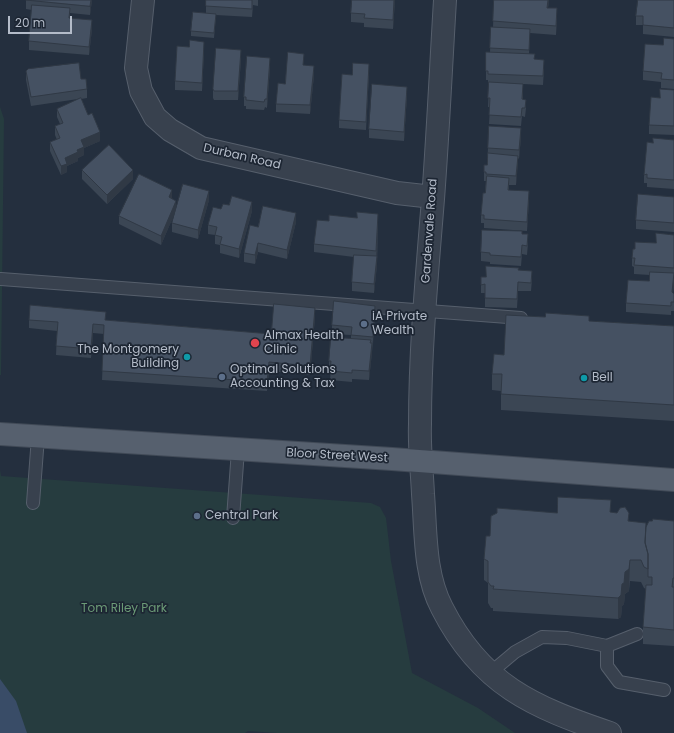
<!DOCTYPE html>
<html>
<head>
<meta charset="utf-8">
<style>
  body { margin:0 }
  #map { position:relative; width:674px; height:733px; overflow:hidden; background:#242f3e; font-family:Poppins,sans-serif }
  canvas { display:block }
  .scale { position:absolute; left:8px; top:16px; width:64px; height:18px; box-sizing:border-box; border:2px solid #b4bcc9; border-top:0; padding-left:5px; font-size:12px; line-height:14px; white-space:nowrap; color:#b4bcc9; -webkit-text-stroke:3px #1d2633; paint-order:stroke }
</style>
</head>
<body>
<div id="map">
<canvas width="674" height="733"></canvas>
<div class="scale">20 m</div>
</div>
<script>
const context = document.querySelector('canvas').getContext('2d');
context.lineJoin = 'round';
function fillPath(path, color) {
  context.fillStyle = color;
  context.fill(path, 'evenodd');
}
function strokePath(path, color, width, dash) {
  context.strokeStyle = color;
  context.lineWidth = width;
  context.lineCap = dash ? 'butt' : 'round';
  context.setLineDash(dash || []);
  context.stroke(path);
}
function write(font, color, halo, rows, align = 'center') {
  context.font = font + ' Poppins,sans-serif';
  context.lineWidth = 3.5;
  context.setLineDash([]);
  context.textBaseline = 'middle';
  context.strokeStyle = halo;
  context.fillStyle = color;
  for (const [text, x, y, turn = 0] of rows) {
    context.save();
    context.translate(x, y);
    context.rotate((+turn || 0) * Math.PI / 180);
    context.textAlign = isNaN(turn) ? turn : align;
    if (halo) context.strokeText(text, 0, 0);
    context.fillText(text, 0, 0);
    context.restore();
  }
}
const green = new Path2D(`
  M0 107 4 119 1 375H0Z
  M0 470 1 476 371 503 380 507 386 518 391 561 412 673 478 708 515 733H277L248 731 245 733H0Z`);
const water = new Path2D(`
  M0 679 16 701 27 733H0Z`);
const lane = new Path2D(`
  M1 279 521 318
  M33 503 38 437
  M233 518 238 450
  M607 646V666L619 682 664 690
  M490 673 515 652 542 637 567 638 607 646 637 634`);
const street = new Path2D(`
  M143 0 136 68 141 91 155 117 170 130 201 148 397 193 433 197
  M445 0C441 66 438 133 433 199 427 274 420 349 420 424 419 447 422 471 423 494 426 532 424 574 442 608 481 685 533 707 610 733`);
const primary = new Path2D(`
  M0 434 392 459 674 480`);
const wall = new Path2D(`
  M26 0H92L90 15 70 13V18L92 29 89 55 29 50V41L32 10 26 9Z
  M206 0H258V6L253 5 252 17 216 15 214 38 191 36V31L206 13Z
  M395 0 393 29 364 27V23L351 22V13Z
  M494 0H549L548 8 557 17 556 35 530 33 529 54 544 69 543 85 523 84V99L526 108 525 117 522 116 521 126 489 124 490 107H488L489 83H488V80H486V71L490 52 491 27H493Z
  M674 0V37L643 34V25H636V16Z
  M674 39V89L661 88V82L643 80V71L663 45Z
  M204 50 202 91 175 90V81Z
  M241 59 238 100H214L213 98V89Z
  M304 65 314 75 310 114 276 112V104L285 84Z
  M270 67 267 108 265 107 264 110 246 109V106H244V97Z
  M26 71 81 79 87 89V98L81 99 100 141 84 148V155L78 158V161L67 166V172L61 175 50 151V142L57 140 55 135V126L60 124 57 117V109L78 99 31 106 26 80Z
  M369 73 366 130 339 128V120L352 75Z
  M674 90V135L649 134V125L660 98Z
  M407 95 404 141 369 138V129Z
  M521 137 519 159 518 158 516 185H509V190L529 200 527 231 484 228V223H481V215L485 193 486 181H484V172L487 165 488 148Z
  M674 140V189L647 187V183H644V175L653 143Z
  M82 170 133 179 107 204 82 179Z
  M674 197V232L636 229V220Z
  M172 199 176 210 161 245 119 224V216Z
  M209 200 198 239 172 232V223Z
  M221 209 252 211 239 258 220 253V245L215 244V235L208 234V225Z
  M329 221 378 223 377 265 374 293 352 291V282L354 257 314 252V244Z
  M296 222 287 259 258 252 255 264 244 262V253L258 227Z
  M522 234 528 243 527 255 522 254 521 266 490 264V262L481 261V252Z
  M674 235V284L673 293 674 294V311H671V315L626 312V303L649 281 650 275 634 274V267L632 266V258L635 249 656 243Z
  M519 270 532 279 531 291H518L517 308 485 307V293H481V277H486Z
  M375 315 372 352 369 380 352 379V382L330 380 331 370H329V361L351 338V335L332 334V325Z
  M315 317 310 375 269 371 267 391 102 380 104 334 93 333 91 358 56 355 57 331 29 328V320H106L271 334Z
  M589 321 674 326V421L501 410V391L492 390V374L504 355Z
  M611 512 646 529 674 521V646L643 644V627L646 589 644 588 641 582 630 581 629 591 625 594 624 604 622 606 621 617 618 619 493 611V608H491L488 603V583L484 580V559L490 536 557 513Z`);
const shadedWall = new Path2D(`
  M91 0H92L90 15V6Z
  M394 0H395L393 29V20Z
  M548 0H549L547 16V8Z
  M557 8V17L556 35V26Z
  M92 20V29L89 55V47Z
  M204 42V50L202 91V83Z
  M241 50V59L238 100V91Z
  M270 58V67L267 108V99Z
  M314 66V75L310 114V105Z
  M407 87V95L404 141V132Z
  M521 128V137L519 159V150Z
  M100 132V141L84 148V155L78 158V161L67 166V172L61 175V166L65 158 81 140Z
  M518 156V165L516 185V176Z
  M133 170V179L107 204V195Z
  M172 190V199L169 197Z
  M209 191V200L198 239V230Z
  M529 191V200L527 231V222Z
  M176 201V210L161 245V236Z
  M252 202V211L239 258V249Z
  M296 213V222L287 259V250Z
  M378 214 377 265 374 293V284L376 260Z
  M258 243V252L255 264V255Z
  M674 275V284L672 301V292Z
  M375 306V315L373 346V337Z
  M315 308V317L310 375V366Z
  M93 324V333L91 358V349Z
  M372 343V352L369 380V371Z
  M269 362V371L267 391V382Z
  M630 560 629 591 625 594 624 604 622 606 621 617 618 619V598L625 572Z`);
const building = new Path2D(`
  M26 0H91L90 6Z
  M206 0H252V9L206 6Z
  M352 0H394L393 20 364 18 365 14 351 13Z
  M494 0H548L547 8H557L556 26 493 21Z
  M638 0H674V28L643 25V16H636Z
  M32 5 70 8 69 18 92 20 89 47 29 41Z
  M193 12 216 14 214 33 191 31Z
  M491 27 530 29 529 50 490 48Z
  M664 38 674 39V80L661 79 662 73 643 71 645 44 663 45Z
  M190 40 204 42 202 83 175 81 177 46 189 47Z
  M216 48 241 50 238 91H214L213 89Z
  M288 52 304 54 303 65 314 66 310 105 276 104 278 83 285 84Z
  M486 52 535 54 534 59 544 60 543 76 488 74V71H486Z
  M247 56 270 58 267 99H265L264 102 246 100V97H244Z
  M79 63 81 79H86L87 89 31 97 26 71 28 69Z
  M353 63 369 64 366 122 339 120 342 74 352 75Z
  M489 82 523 84 522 99 526 100 525 108H522L521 117 489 115 490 98H488Z
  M372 84 407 87 404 132 369 129Z
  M660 89 674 90V126L649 125 651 97 660 98Z
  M81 98 88 115 92 113 100 132 81 140 84 147 77 150 78 152 65 158 67 164 61 166 50 142 60 138 55 126 63 123 57 109Z
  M489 126 521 128 519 150 488 148Z
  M653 138 674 140V180L647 178V174L644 175 647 142 653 143Z
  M109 145 133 170 107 195 82 170Z
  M488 153 518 156 516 176 486 174V172H484V165H487Z
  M139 174 172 190 169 197 176 201 161 236 119 216Z
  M487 176 509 178 508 190 529 191 527 222 484 219V215H481L483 193H485Z
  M183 184 209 191 198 230 172 223Z
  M638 194 674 197V223L636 220Z
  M232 196 252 202 239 249 220 244 222 237 215 235 217 227 208 225 213 207 221 209 223 204 229 205Z
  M263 206 296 213 287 250 258 243 255 255 244 253 250 225 258 227Z
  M357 212 378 214 376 251 314 244 317 220 329 221V215L357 218Z
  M482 230 522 231V234H528L527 246 522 245 521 257 490 255V253L481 252Z
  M656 233 674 235V268L634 265 635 258H632L633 249H635V242L656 243Z
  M354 255 377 256 374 284 352 282Z
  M486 266 519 268 518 270 532 271 531 283 518 282 517 299 485 298V284L481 285V277H486Z
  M650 272 674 273 672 292 674 294V302H671V306L626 303 628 280 649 281Z
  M334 301 375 306 373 337 351 335 352 327 332 325Z
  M274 304 315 308 310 366 269 362 267 382 102 371 104 325 93 324 91 349 56 346 58 322 29 320 30 305 106 312 105 320 271 334Z
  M546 313 589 316V321L674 326V405L501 394 502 374H492L494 354 504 355 506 315 545 317Z
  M331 337 371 340 370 343H372L369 371 352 370V373L330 371 331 361H329Z
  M558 497 611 500 610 512 617 513 620 508 625 507 629 513 628 521 646 523 645 542 648 554V569L644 567 641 560H630L629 569 625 572 624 583 622 584 621 595 618 598 493 589 494 586H491L488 582V561L484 559 486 536H490L491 516 497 513V508L557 513Z
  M653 519 674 521V578H673L672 587H674V630L643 627 646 585H652V577H648V554L645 543 646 527 649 521H652Z`);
const markers = [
  [364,324,4,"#5c6f8a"],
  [255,343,5,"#e0444e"],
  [187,357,4,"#0f9aa8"],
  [222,377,4,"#5c6f8a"],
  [584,378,4,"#0f9aa8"],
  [197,516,4,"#5c6f8a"]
];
const streetNames = [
  ["Durban Road",242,157,13],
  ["Gardenvale Road",430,231,-86],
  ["Bloor Street West",337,456,3]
];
const poiNames = [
  ["iA Private",372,317],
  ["Wealth",372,331],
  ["Almax Health",264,336],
  ["Clinic",264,350],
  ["The Montgomery",179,350,"right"],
  ["Building",179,364,"right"],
  ["Optimal Solutions",230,370],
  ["Accounting & Tax",230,384],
  ["Bell",592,378],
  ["Central Park",205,516]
];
const parkNames = [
  ["Tom Riley Park",124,609]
];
fillPath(green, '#263c3f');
fillPath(water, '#394c67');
strokePath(lane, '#565f6c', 14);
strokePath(street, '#565f6c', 24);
strokePath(primary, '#414a57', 24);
strokePath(lane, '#38414e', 12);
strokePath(street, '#38414e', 22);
strokePath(primary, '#56606e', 22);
fillPath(wall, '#3b4654');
fillPath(shadedWall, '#303945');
fillPath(building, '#455162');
strokePath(building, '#303945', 1);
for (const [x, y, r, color] of markers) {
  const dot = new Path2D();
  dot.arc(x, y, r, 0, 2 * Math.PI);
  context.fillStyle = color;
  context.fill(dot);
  strokePath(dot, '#1d2633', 1.5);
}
write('12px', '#b4bcc9', '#1d2633', streetNames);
write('12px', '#b4bcc9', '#1d2633', poiNames, 'left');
write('12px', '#6b9a76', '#1d2633', parkNames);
</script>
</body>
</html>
